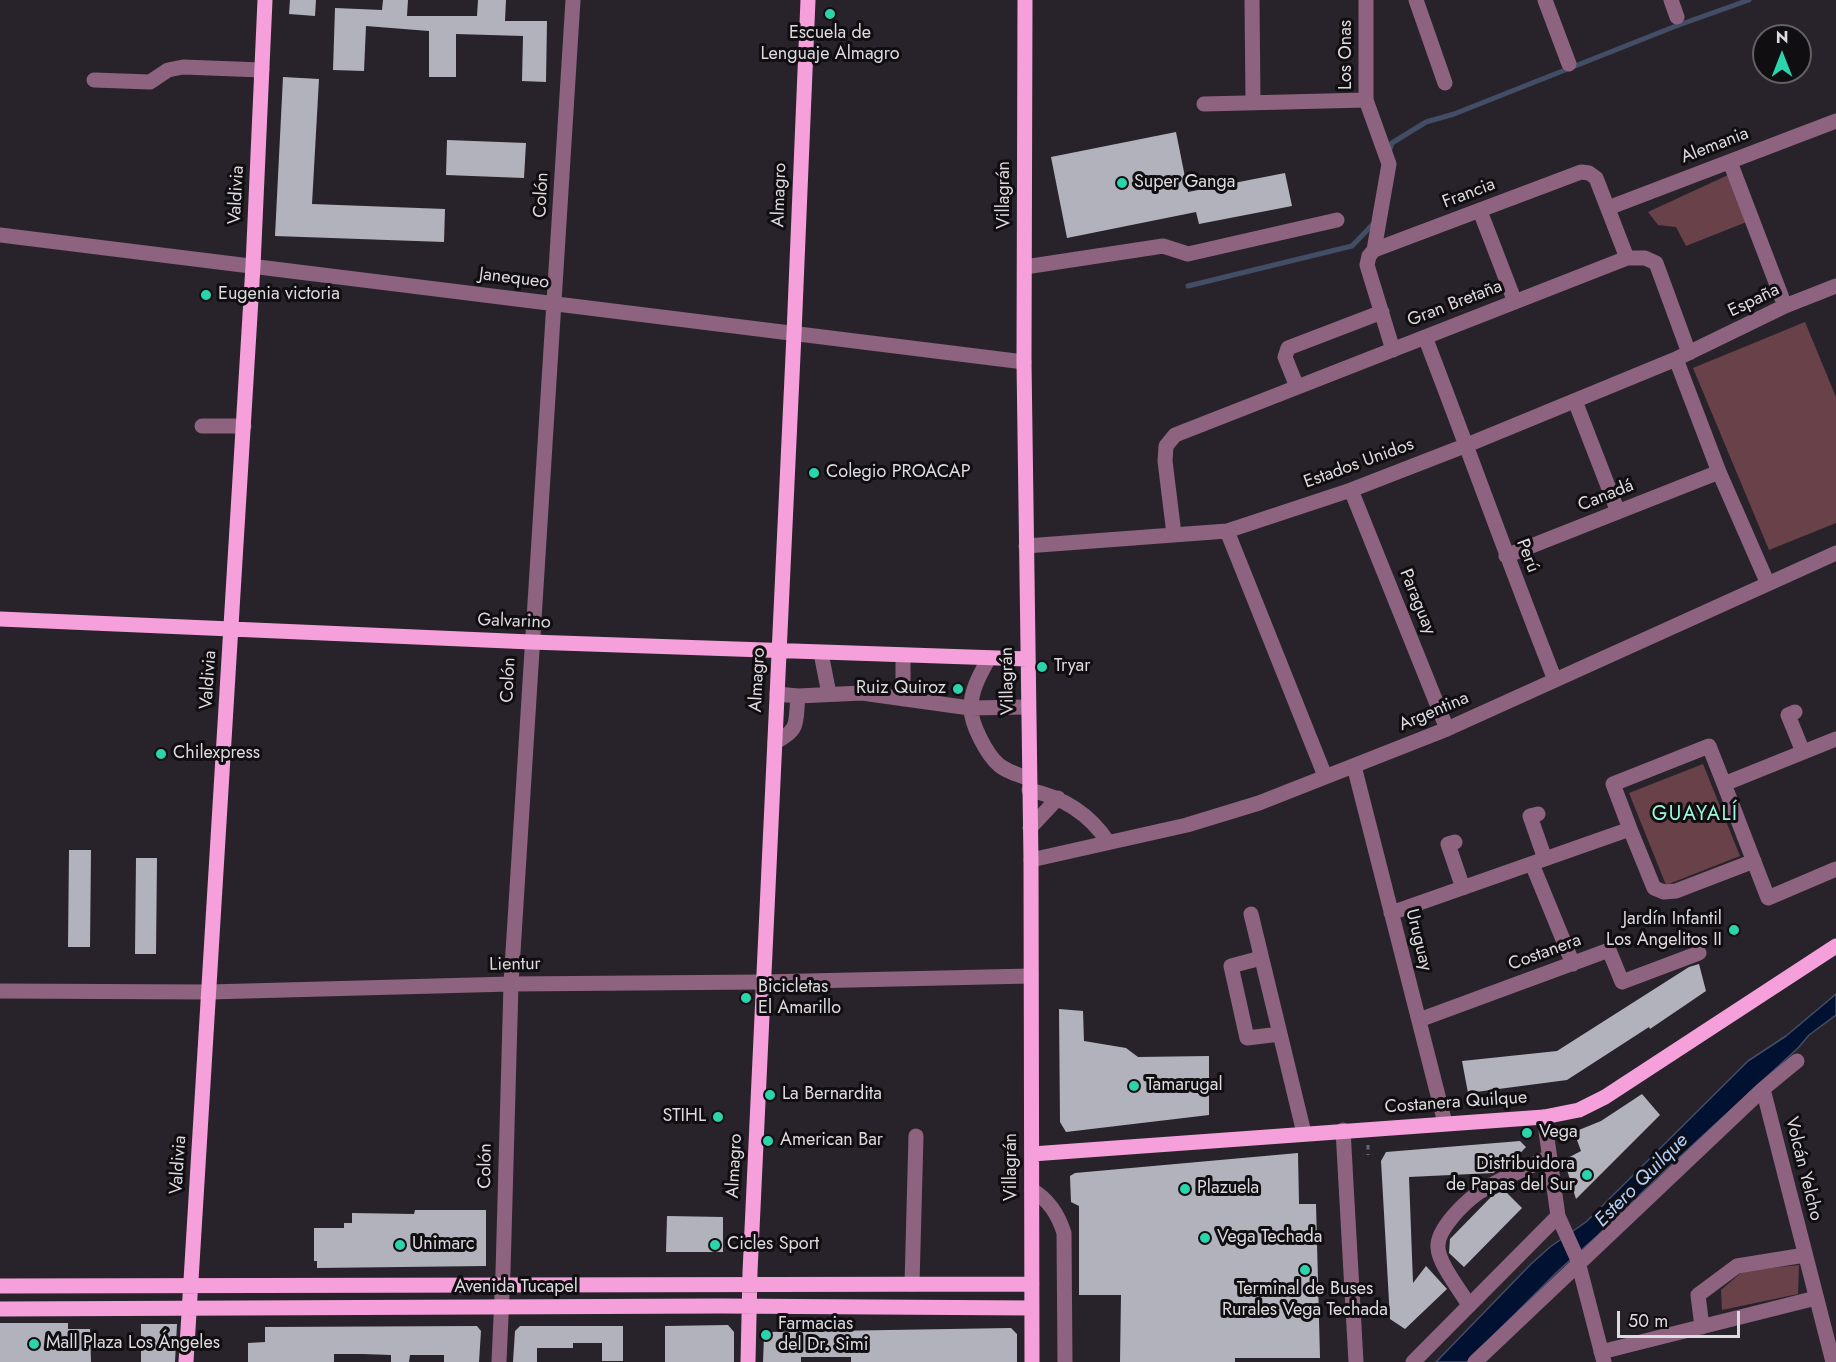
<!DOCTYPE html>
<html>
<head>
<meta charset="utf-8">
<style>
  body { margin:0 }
  #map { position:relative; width:1836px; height:1362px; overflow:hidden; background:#28232b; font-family:Jost,sans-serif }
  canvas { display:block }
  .north { position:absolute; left:1752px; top:24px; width:60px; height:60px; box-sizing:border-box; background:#100e11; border:2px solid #626064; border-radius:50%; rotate:0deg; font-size:16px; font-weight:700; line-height:24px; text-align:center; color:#dedbe0 }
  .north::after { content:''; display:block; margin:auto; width:21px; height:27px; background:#2bd5ac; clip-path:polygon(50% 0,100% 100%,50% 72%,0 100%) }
  .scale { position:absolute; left:1617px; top:1311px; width:123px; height:27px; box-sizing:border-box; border:3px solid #dedbe0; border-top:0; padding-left:8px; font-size:18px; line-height:21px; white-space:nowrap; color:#dedbe0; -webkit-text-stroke:4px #100e11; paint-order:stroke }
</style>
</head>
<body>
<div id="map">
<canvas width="1836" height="1362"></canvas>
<div class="north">N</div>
<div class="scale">50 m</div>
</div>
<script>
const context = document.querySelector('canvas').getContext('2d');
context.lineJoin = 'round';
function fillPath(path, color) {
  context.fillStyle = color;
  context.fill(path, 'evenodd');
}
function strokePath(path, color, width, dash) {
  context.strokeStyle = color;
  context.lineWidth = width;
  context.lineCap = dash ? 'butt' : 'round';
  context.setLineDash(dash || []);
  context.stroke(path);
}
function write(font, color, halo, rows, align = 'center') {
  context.font = font + ' Jost,sans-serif';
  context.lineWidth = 6;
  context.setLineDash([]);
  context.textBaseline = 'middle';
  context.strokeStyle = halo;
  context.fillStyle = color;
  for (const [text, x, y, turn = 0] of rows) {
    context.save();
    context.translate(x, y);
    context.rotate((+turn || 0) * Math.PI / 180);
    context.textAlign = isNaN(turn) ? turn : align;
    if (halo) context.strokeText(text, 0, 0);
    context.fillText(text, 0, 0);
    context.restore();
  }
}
const green = new Path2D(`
  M1728 175 1749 221 1686 246 1676 227 1658 225 1648 212Z
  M1805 322 1836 397V523L1769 550 1693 368Z
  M1703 764 1740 856 1666 885 1629 793Z
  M1799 1265 1798 1294 1722 1310 1721 1290 1743 1271Z`);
const water = new Path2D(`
  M1836 994V1015L1809 1035 1798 1048 1660 1175 1597 1236 1558 1271 1467 1362H1436L1531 1264 1550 1247 1586 1222 1748 1061 1786 1036Z`);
const stream = new Path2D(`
  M1389 152 1392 143 1426 122 1454 114 1676 26 1749 0
  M1188 286 1352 246 1375 222`);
const building = new Path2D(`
  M290 0H316L315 16 289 14Z
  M383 0H408L407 16H477L478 0H506L505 21H547L546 82 522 81 523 36 456 34V77H429V31L366 26 364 71 333 70 335 8 382 10Z
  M283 77 319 79 312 204 445 209 444 242 275 236Z
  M1176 132 1188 192 1285 173 1292 206 1199 224 1196 212 1067 238 1051 157Z
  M447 140 526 143 524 178 446 175Z
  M69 850H91L90 947H68Z
  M136 858H157L156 954H135Z
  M1699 964 1706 991 1650 1029 1649 1027 1567 1080 1468 1093 1462 1061 1557 1051 1689 967Z
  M1059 1009 1083 1011 1084 1041 1126 1048 1138 1057 1209 1056V1115L1066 1132 1060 1122Z
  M1642 1094 1660 1115 1576 1199 1564 1160 1581 1151 1574 1132 1601 1121Z
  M1520 1141 1526 1147 1509 1165 1493 1173 1409 1177 1413 1283 1426 1266 1447 1289 1405 1329 1390 1319 1381 1161 1386 1152Z
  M1298 1153 1299 1204H1316L1320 1358H1235V1362H1120L1121 1295H1079V1206L1071 1202 1070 1176 1075 1173Z
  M1504 1190 1522 1208 1464 1267 1449 1253 1450 1239 1492 1196Z
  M415 1210H486V1266L317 1268V1261H314V1228H344V1223H352V1213L414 1214Z
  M667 1216 723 1217V1252H666Z
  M0 1323H68V1329H90L91 1362H0Z
  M141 1324H177L175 1362H141Z
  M728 1325 734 1332V1362H665V1326Z
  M477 1326 481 1331 479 1362H444V1355H410L409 1362H391V1355L363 1354H334V1362H248V1343L265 1342V1327Z
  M520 1326H623V1361H602V1343H573V1348H537V1362H513L515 1331Z
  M1011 1328 1017 1334V1362H851V1357H801V1362H763L764 1336 768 1332Z`);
const path = new Path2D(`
  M1368 1145V1155`);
const minor = new Path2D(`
  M1252 0 1253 102
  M1366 0V100L1389 164 1374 250
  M1416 0 1445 83
  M1545 0 1569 64
  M1671 0 1677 17
  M94 80 150 82 168 70 183 67 262 70
  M1204 104 1366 100
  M1730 162 1785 306
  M1608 208 1836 121
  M1480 211 1515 302
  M0 235 1024 362
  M1025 267 1163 246 1188 254 1337 220
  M1425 337C1469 451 1510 566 1555 680
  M1393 350 1367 265 1369 256 1374 250 1581 172 1589 173 1596 178 1627 258
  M1676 359 1719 472 1768 584
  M1297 387 1285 357 1288 348 1382 312
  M1575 401 1618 512
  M202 426H244
  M1351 490 1447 729
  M1227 531 1325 776
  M1174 534 1165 461 1166 446 1175 435 1627 258H1645L1656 263 1689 353
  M1026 546 1227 531 1351 490 1467 445 1676 359 1785 306 1836 286
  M1506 556 1719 472
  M821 653 829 694
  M989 658C981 673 971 689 971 707 970 723 987 755 999 765 1007 772 1020 775 1029 779
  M798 696 862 693 970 708 1028 707
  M903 699V655
  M1795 712 1788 715 1803 752
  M775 742C801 729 795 722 798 696L777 694
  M1354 766 1445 1123
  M1724 784 1768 898 1836 869
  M1029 790C1063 797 1089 813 1108 842
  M1538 814 1530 816 1545 859
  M1030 828 1058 798
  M1630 829 1654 888 1664 892 1676 891 1754 861
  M1455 842 1448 844 1463 888
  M1031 860 1187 825 1259 803 1447 729 1836 553
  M1532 864 1573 964
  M1391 913 1630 829 1613 784 1709 746 1724 784 1836 739
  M1251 914 1304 1133
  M1261 958 1231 966 1247 1038 1280 1034
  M0 991 209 992 511 984 762 982 1031 976
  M1419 1020 1609 950 1622 982 1699 953
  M1763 1089 1833 1362
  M1544 1117 1558 1216 1577 1258 1604 1362
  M1343 1130 1356 1362
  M1032 1190C1049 1200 1058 1214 1064 1233L1065 1362
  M912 1284 916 1136
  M1469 1305C1460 1290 1439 1264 1438 1248 1436 1230 1464 1203 1478 1193 1497 1180 1528 1168 1549 1157
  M1702 1327 1698 1295 1737 1266 1805 1255
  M1601 1352 1816 1298
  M499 1362 503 1272 511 984 573 0
  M1413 1362 1558 1216
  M1475 1362 1763 1089 1797 1061`);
const major = new Path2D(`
  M1025 0 1024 362 1031 860 1032 1362
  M0 619 531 642 1027 659
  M1032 1154 1544 1117 1579 1110 1605 1097 1836 946
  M0 1286 1032 1284
  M0 1309 721 1306 1032 1308
  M186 1362 253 266 265 0
  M748 1362 750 1272 794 334 808 0`);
const markers = [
  [830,14,6,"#2bd5ac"],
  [1122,183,6,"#2bd5ac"],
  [206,295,6,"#2bd5ac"],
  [814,473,6,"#2bd5ac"],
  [1042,667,6,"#2bd5ac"],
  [958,689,6,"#2bd5ac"],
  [161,754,6,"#2bd5ac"],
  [1734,930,6,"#2bd5ac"],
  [746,998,6,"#2bd5ac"],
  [1134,1086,6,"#2bd5ac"],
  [770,1095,6,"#2bd5ac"],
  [718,1117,6,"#2bd5ac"],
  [1527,1133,6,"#2bd5ac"],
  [768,1141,6,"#2bd5ac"],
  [1587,1175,6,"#2bd5ac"],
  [1185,1189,6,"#2bd5ac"],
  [1205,1238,6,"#2bd5ac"],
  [400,1245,6,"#2bd5ac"],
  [715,1245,6,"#2bd5ac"],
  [1305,1270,6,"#2bd5ac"],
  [766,1335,6,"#2bd5ac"],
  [34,1344,6,"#2bd5ac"]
];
const poiNames = [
  ["Escuela de",830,34,"center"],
  ["Lenguaje Almagro",830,55,"center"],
  ["Super Ganga",1134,183],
  ["Eugenia victoria",218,295],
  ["Colegio PROACAP",826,473],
  ["Tryar",1054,667],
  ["Ruiz Quiroz",946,689,"right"],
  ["Chilexpress",173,754],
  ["Jardín Infantil",1722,920,"right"],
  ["Los Angelitos II",1722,941,"right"],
  ["Bicicletas",758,988],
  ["El Amarillo",758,1009],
  ["Tamarugal",1146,1086],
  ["La Bernardita",782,1095],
  ["STIHL",706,1117,"right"],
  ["Vega",1539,1133],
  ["American Bar",780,1141],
  ["Distribuidora",1575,1165,"right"],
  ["de Papas del Sur",1575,1186,"right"],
  ["Plazuela",1197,1189],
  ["Vega Techada",1217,1238],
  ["Unimarc",412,1245],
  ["Cicles Sport",727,1245],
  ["Terminal de Buses",1305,1290,"center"],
  ["Rurales Vega Techada",1305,1311,"center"],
  ["Farmacias",778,1325],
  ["del Dr. Simi",778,1346],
  ["Mall Plaza Los Ángeles",46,1344]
];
const streetNames = [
  ["Los Onas",1347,55,-90],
  ["Alemania",1715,146,-21],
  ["Francia",1469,194,-21],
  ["Valdivia",237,195,-87],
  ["Colón",542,195,-87],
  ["Almagro",780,195,-88],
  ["Villagrán",1005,195,-90],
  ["Janequeo",514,279,7],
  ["España",1754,301,-26],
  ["Gran Bretaña",1455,304,-21],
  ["Estados Unidos",1359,464,-20],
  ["Canadá",1606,496,-22],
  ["Perú",1527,556,69],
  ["Paraguay",1417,602,68],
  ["Galvarino",514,622,2],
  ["Valdivia",209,680,-86],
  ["Colón",509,680,-87],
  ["Almagro",758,680,-87],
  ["Villagrán",1008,681,-91],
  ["Argentina",1434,712,-23],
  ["Uruguay",1418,940,76],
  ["Costanera",1545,953,-20],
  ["Lientur",515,965,-1],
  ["Costanera Quilque",1456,1103,-4],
  ["Valdivia",179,1165,-86],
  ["Colón",486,1166,-89],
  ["Almagro",735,1166,-87],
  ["Villagrán",1012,1167,-90],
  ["Volcán Yelcho",1803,1169,76],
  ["Avenida Tucapel",516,1288]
];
const neighbourhoodNames = [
  ["GUAYALÍ",1695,815]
];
const waterNames = [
  ["Estero Quilque",1642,1181,-45]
];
fillPath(green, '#694149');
fillPath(water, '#001131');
strokePath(water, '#434e66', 1.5);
strokePath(stream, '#434e66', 5);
fillPath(building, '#b2b2bd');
strokePath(path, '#6d696f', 3, [4.5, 4.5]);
strokePath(minor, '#8d637f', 15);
strokePath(major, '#f6a0db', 15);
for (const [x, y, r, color] of markers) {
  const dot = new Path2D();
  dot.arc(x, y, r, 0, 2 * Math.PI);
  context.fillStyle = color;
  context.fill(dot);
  strokePath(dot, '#100e11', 2);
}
write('18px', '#dedbe0', '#100e11', poiNames, 'left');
write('18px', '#dedbe0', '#100e11', streetNames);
context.letterSpacing = '1.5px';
write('20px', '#9cfbdc', '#100e11', neighbourhoodNames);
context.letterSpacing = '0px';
write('italic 20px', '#aed0fb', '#100e11', waterNames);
</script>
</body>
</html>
